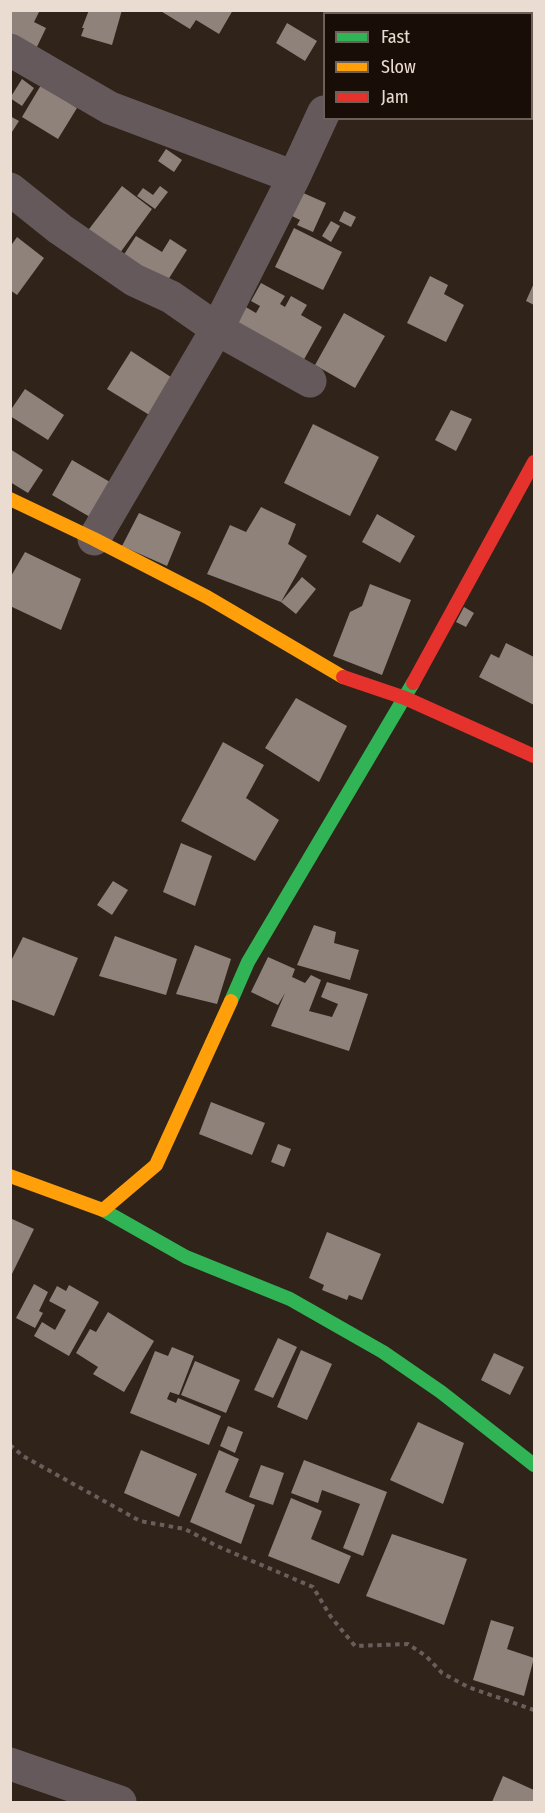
<!DOCTYPE html>
<html>
<head>
<meta charset="utf-8">
<style>
  body { margin:0 }
  #map { position:relative; width:545px; height:1813px; overflow:hidden; background:#30231a; font-family:"Fira Sans Condensed",sans-serif }
  canvas { display:block }
  .frame { position:absolute; inset:0; border:12px solid #ebdcd2; pointer-events:none }
  .legend { position:absolute; left:323px; top:12px; width:210px; height:108px; box-sizing:border-box; background:#180e07; border:2px solid #6c6058; margin:0; padding:8px 10px; list-style:none; font-size:18px; color:#ebdcd2 }
  .legend li { display:flex; align-items:center; gap:12px; height:30px }
  .legend b { width:30px; border:2px solid #6c6058 }
</style>
</head>
<body>
<div id="map">
<canvas width="545" height="1813"></canvas>
<div class="frame"></div>
<ul class="legend">
<li><b style="height:8px;background:#30b455"></b>Fast</li>
<li><b style="height:8px;background:#ff9f0a"></b>Slow</li>
<li><b style="height:8px;background:#e5322d"></b>Jam</li>
</ul>
</div>
<script>
const context = document.querySelector('canvas').getContext('2d');
context.lineJoin = 'round';
function fillPath(path, color) {
  context.fillStyle = color;
  context.fill(path, 'evenodd');
}
function strokePath(path, color, width, dash) {
  context.strokeStyle = color;
  context.lineWidth = width;
  context.lineCap = dash ? 'butt' : 'round';
  context.setLineDash(dash || []);
  context.stroke(path);
}
const building = new Path2D(`
  M12 10H40L34 22 46 28 34 53 10 41Z
  M89 10H122L112 45 81 36 84 28H82Z
  M159 10H233L219 34 196 20 190 29Z
  M503 10H534V46L532 43V14H501Z
  M287 23 317 41 305 61 276 43Z
  M22 79 34 88 22 106 10 98Z
  M41 85 77 108 58 139 22 117Z
  M10 116 19 121 10 135Z
  M166 149 182 160 174 172 158 161Z
  M122 186 152 209 117 257 86 233Z
  M160 186 168 192 155 209 137 196 143 188 153 195Z
  M301 192 326 203 313 232 297 225 300 220 290 215Z
  M344 211 356 217 351 227 339 221Z
  M331 221 340 226 331 242 322 236Z
  M294 228 342 252 323 290 275 267Z
  M136 236 162 252 170 239 187 250 166 283 123 256Z
  M17 237 44 258 17 295 10 290V247Z
  M430 276 448 285 444 294 464 305 446 342 407 323Z
  M261 283 285 296 280 304 285 307 291 296 307 305 301 315 322 327 302 363 234 325 244 306 256 313 260 306 251 301Z
  M534 283V305L526 301Z
  M344 313 385 336 355 388 315 365Z
  M131 351 174 379 151 416 107 389Z
  M25 389 64 415 48 440 10 416V411Z
  M451 410 472 419 456 451 435 440Z
  M313 424 379 457 350 516 284 483Z
  M10 449 43 470 28 493 10 482Z
  M72 460 110 482 90 517 52 495Z
  M261 507 296 524 288 544 307 556 281 602 302 577 316 589 296 614 281 602 207 574 230 525 246 532Z
  M139 513 181 532 167 566 122 546Z
  M377 514 415 536 400 563 362 542Z
  M25 552 81 579 61 630 10 606V578Z
  M370 584 411 600 382 675 333 656 350 612 362 606Z
  M464 607 474 613 466 627 456 622Z
  M506 643 534 657V705L479 677 491 654 499 658Z
  M296 698 347 726 319 782 265 748Z
  M223 742 264 765 246 798 279 820 255 861 181 821Z
  M181 843 212 856 195 906 163 892Z
  M113 881 128 890 112 915 97 905Z
  M314 925 336 932 334 943 359 950 350 980 297 965Z
  M115 936 177 959 166 995 99 976Z
  M23 937 78 958 54 1016 10 999V963Z
  M195 945 231 959 217 1004 176 994Z
  M268 957 295 969 292 977 305 983 311 975 321 980 309 1011 332 1017 338 1004 321 997 327 982 368 994 349 1051 271 1026 285 993 278 1005 251 992Z
  M211 1102 265 1123 252 1155 199 1134Z
  M278 1144 291 1149 284 1167 271 1162Z
  M10 1218 34 1229 10 1278Z
  M327 1232 381 1254 362 1300 349 1295 347 1300 322 1290 324 1285 309 1278Z
  M34 1284 48 1292 39 1311 43 1313 35 1328 16 1318Z
  M69 1285 99 1302 69 1356 34 1336 42 1322 55 1330 66 1310 49 1301 57 1286 66 1291Z
  M108 1312 154 1341 124 1392 93 1374 98 1367 76 1353 90 1329 96 1332Z
  M278 1338 297 1347 273 1398 254 1390Z
  M172 1347 194 1356 179 1395 170 1392 167 1399 176 1403 178 1398 221 1416 209 1445 130 1413 155 1351 168 1356Z
  M301 1350 332 1364 307 1420 277 1407Z
  M494 1353 524 1367 510 1395 481 1380Z
  M195 1361 240 1380 226 1413 181 1395Z
  M418 1422 464 1443 443 1504 390 1480Z
  M228 1426 243 1432 235 1453 220 1446Z
  M141 1450 197 1474 179 1517 124 1493Z
  M219 1450 239 1459 225 1492 255 1505 241 1544 190 1522Z
  M304 1460 387 1492 363 1556 343 1548 360 1504 322 1490 318 1503 291 1493Z
  M261 1465 284 1473 273 1505 249 1497Z
  M291 1498 322 1511 311 1539 351 1556 339 1584 268 1556Z
  M392 1534 467 1559 444 1625 366 1596Z
  M491 1620 514 1627 507 1649 534 1658 524 1696 473 1680Z
  M503 1776 534 1790V1802H492Z`);
const path = new Path2D(`
  M10 1445 23 1456 140 1521 185 1529 217 1546 313 1587 331 1617 355 1646 408 1644 426 1656 442 1673 468 1687 534 1710`);
const street = new Path2D(`
  M428 10 434 14
  M370 14 372 10
  M10 50 110 108 294 177
  M532 64 534 65
  M10 189 60 229 134 280 171 297 217 329 310 381
  M94 539 217 329 294 177 324 112
  M10 1764 120 1802`);
const fast = new Path2D(`
  M231 1001 248 962 413 683
  M103 1210 186 1257 290 1299 383 1352 441 1392 534 1465`);
const slow = new Path2D(`
  M10 499 94 539 207 597 343 677
  M10 1176 103 1210 156 1165 231 1001`);
const jam = new Path2D(`
  M343 677 405 698 534 756
  M413 683 534 462`);
fillPath(building, '#8e827b');
strokePath(path, '#6a5e5d', 4, [4.5, 4.5]);
strokePath(street, '#66595b', 33);
strokePath(fast, '#30b455', 14);
strokePath(slow, '#ff9f0a', 14);
strokePath(jam, '#e5322d', 14);
</script>
</body>
</html>
